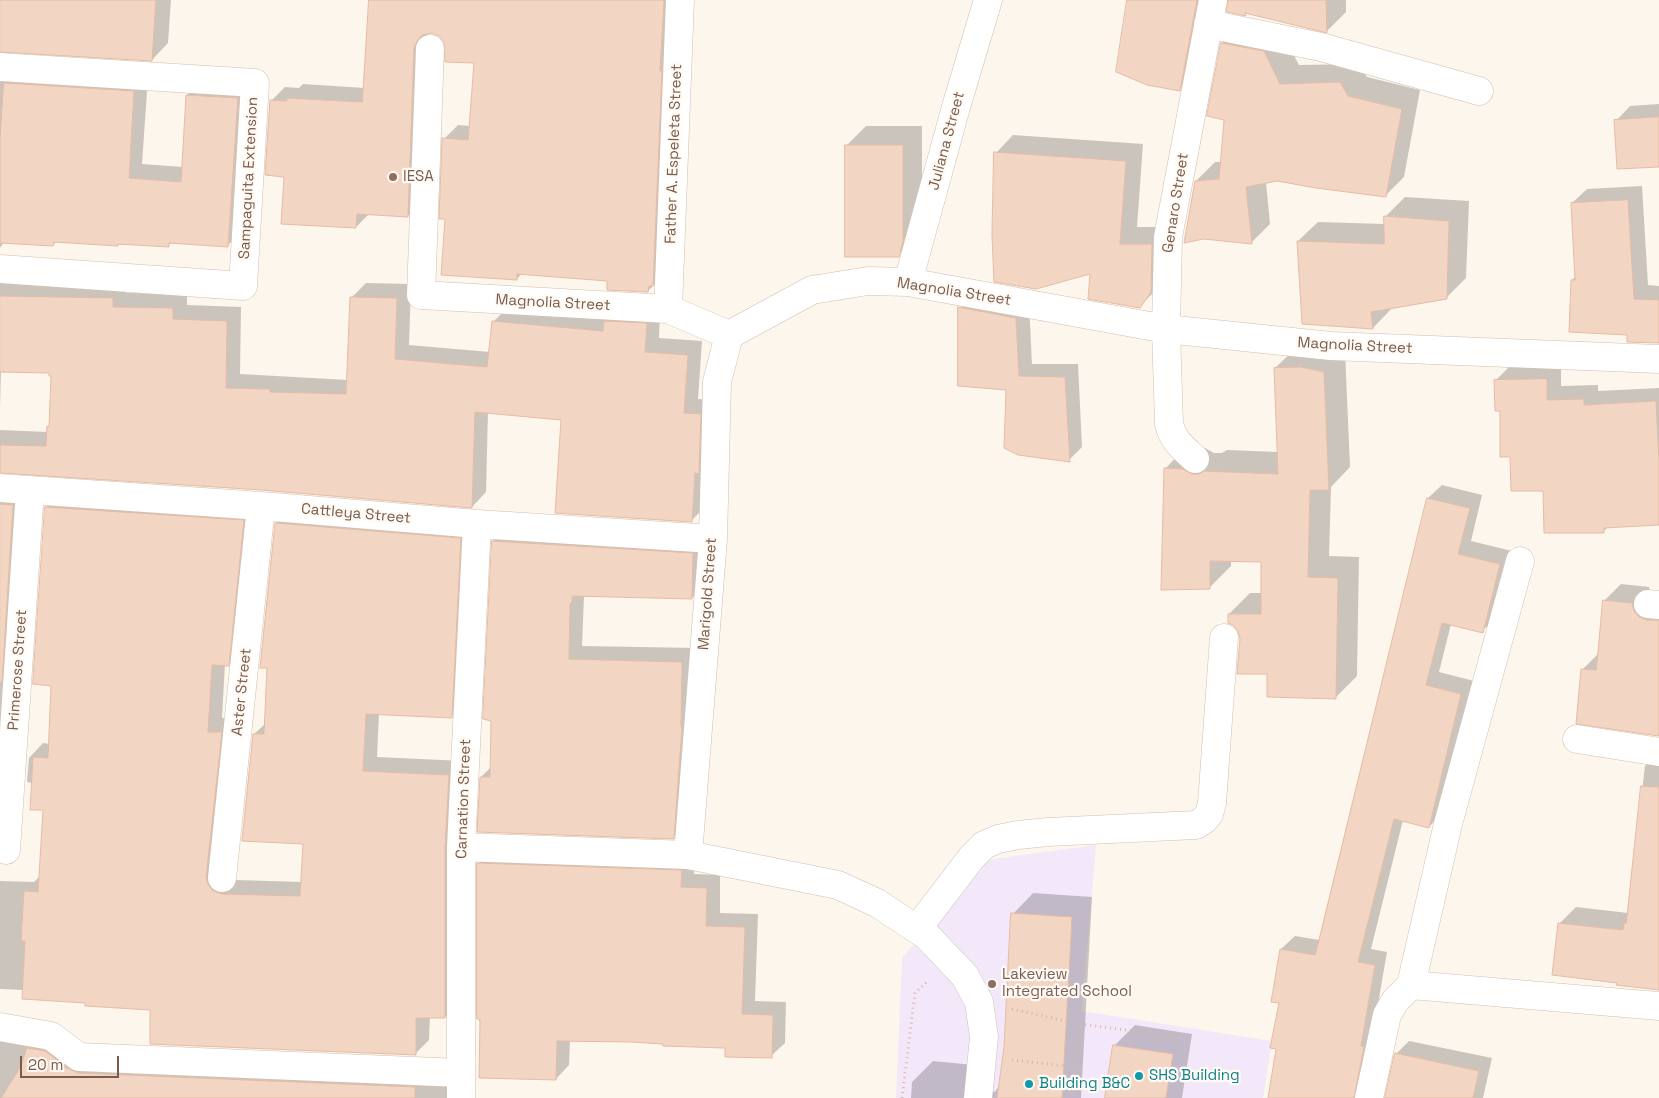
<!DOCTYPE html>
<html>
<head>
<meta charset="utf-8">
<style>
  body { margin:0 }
  #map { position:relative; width:1659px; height:1098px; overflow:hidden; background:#fdf6ec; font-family:"Space Grotesk",sans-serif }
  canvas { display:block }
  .scale { position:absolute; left:20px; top:1056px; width:99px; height:22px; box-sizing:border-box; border:2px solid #7a5c4d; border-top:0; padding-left:6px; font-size:15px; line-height:18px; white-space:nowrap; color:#7a5c4d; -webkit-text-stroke:4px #fffaf3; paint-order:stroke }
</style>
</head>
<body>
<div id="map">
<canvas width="1659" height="1098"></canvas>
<div class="scale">20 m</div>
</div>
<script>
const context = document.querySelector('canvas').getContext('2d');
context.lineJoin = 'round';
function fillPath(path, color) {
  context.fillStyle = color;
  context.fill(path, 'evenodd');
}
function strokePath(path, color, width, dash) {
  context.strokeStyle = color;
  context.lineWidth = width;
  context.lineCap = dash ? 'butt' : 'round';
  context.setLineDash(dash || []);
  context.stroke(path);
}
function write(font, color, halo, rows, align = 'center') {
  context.font = font + ' "Space Grotesk",sans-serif';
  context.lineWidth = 4.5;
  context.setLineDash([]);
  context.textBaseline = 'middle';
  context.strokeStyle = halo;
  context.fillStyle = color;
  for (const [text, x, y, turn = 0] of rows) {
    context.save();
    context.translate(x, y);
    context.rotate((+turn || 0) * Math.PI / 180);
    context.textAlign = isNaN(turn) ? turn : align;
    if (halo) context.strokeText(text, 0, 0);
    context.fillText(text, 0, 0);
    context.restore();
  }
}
const education = new Path2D(`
  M1096 845 1082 1011 1272 1041 1263 1098H896L902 958 986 860Z`);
const shadow = new Path2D(`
  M0 0H171L168 43 152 60 0 50Z
  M370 0H677L662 277 648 291 609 280 522 273 517 279 446 218 444 139 458 125 470 126 476 62 445 42 439 35 431 32 428 33 422 202 408 216 370 213 356 227 285 175 271 101 285 87 299 88 303 84 365 88Z
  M1129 0H1213L1199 70 1179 90Z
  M1229 0H1346V12L1327 31 1247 12 1245 14Z
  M1241 24 1282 33 1299 65 1359 64 1367 77 1420 90 1404 177 1385 196 1277 179 1266 182 1270 224 1251 243 1196 181 1215 162H1221L1225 119 1208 115 1222 43Z
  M0 63 148 77 142 164 183 167 187 95 202 81 252 84 242 231 227 246 172 242 168 246 120 243 118 245 57 241 53 245 4 242 0 248Z
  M1659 104V166L1616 121 1630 106Z
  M866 126H922V220L918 236 898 255 846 146Z
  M1013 135 1143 144 1137 227H1169L1157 289 1139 307 1092 272 996 153Z
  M1642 186 1648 285 1659 286V342L1628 334 1572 280 1576 276 1572 203 1587 189Z
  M1405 197 1469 201 1466 278 1447 297 1392 308 1373 328 1298 241 1318 222 1385 224V217Z
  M0 261 127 284 126 293 187 294V305L241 307 240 374 348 380 352 297 366 283 411 284 409 345 490 352 493 322 507 308 660 310 659 338 702 341 698 399 714 400 706 506 691 521 562 418 488 412 486 492 472 507 262 489 0 471V430L48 432V427L50 424 52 375 51 372 1 371 0 408Z
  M973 294 1029 304 1032 364H1078L1082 447 1069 460 1007 389 960 308Z
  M1297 347 1345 351 1350 467 1331 487 1329 556 1359 557 1357 676 1335 698 1269 673 1241 639 1239 630 1229 614 1250 593H1262V561L1231 560V566L1210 587 1165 469 1186 447 1205 448 1214 453H1222L1227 450 1278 452 1275 368Z
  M1561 365V386L1598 385V391L1659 388V524L1608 527 1604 531 1544 489 1511 456 1496 380 1510 366Z
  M0 480 27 491 0 775Z
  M1442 485 1482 495 1471 541 1512 551 1496 618 1482 631 1451 624 1439 672 1474 681 1442 813 1429 827 1403 820 1371 949 1387 952 1373 1033 1375 1098H1269L1278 1048 1281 949 1295 936 1319 940 1428 498Z
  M60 493 257 507 242 650 228 665 225 664 222 718H235L227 876 236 880 302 882 304 843 254 734 266 723 276 523 291 509 474 524 466 702 451 717 379 713 377 757 463 761 459 1003 445 1017H430L429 1040 415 1054 152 1008 87 1002 24 990 0 989V881L34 882 39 877 44 809 33 783 27 782 29 758 43 743 50 744 53 684 46 507Z
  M507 527 707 540 706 584 692 598 584 596 582 646 696 648 687 823 673 838 481 777 491 767 493 541Z
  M1621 584 1649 587 1650 594 1659 602V735L1583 669 1599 653 1604 601Z
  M1659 752V989L1559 924 1576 907 1628 913 1645 766Z
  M491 850 695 857 694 874 720 875V913L758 914 755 1001 786 1002 785 1043 771 1056 726 1047 665 1042 570 1040 569 1065 556 1079 481 1018 478 864Z
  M1033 893 1092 897 1081 1098H911L912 1082 933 1061 984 1066 989 1090 995 1092 1000 1085 1006 1048 1013 914Z
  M1135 1025 1192 1034 1182 1098H1106L1114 1046Z
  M0 1029 72 1046 451 1073V1098H0Z
  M1409 1041 1492 1058 1483 1098H1386L1396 1054Z`);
const building = new Path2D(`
  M0 0H156L152 61 0 52Z
  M369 0H664L660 71H662L653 286H649L648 292 607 290V281L517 274V280L441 275 445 219H439L442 138 468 140 474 63 445 62 444 42 439 36 431 33 422 35 417 41 414 48 408 217 357 214 356 228 281 224 284 177 265 175 270 100 287 101V98L362 102Z
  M1127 0H1197L1180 91 1147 85 1116 72Z
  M1228 0H1326L1327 33 1245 13 1246 16 1227 12Z
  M1221 43 1264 51 1280 84 1340 82 1348 96 1402 109 1386 197 1316 188 1277 181 1246 187 1252 244 1204 239 1184 243 1195 181 1219 179 1224 120 1207 116Z
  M4 83 134 91 129 178 181 182 186 95 238 98 228 247 169 243V247L118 244V246L54 242 53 246 0 243V138Z
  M1659 117V167L1617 169 1614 120Z
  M845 145H903V241L899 257H845Z
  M994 152 1126 161 1120 244H1152L1151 292 1140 308 1088 299 1090 274 1036 289 994 282 992 235Z
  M1628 200 1634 299 1659 300V343L1627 342V335L1569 332 1571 280H1575L1571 203Z
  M1384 216 1449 221 1447 299 1371 312 1373 329 1302 324 1297 241 1384 244Z
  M0 296 113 298V307L173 308V319L227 321 226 388 270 389V392L346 394 350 297 397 298 395 359 487 367 492 321 603 331 604 321 647 323 645 352 688 355 684 413 701 414 699 474 695 473 692 522 555 513 561 420 475 412 472 508 262 490 0 473V445L46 446 47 426 49 427 51 376H49V373L0 372Z
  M958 307 1016 318 1019 376 1065 377 1070 462 1018 455 1004 448 1006 390 958 386Z
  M1301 367 1324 372 1329 490H1310L1308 577 1338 578 1336 699 1267 697V674H1237L1240 639 1238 631 1233 625 1228 623V614H1261V562L1210 561V589L1161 590 1164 468 1183 469 1192 474H1199L1204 471 1278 474 1274 368Z
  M1547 379V400L1584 399V405L1656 401 1659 461V525L1604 528V533H1544L1543 491H1511L1510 457H1500V411H1495L1494 380Z
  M1427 498 1470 508 1458 554 1500 564 1483 633 1442 623 1426 685 1461 694 1429 828 1394 819 1358 962 1375 965 1361 1046 1364 1047 1354 1098H1268L1276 1049 1270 1048 1279 1003 1271 1002 1280 949 1315 955Z
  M0 504 13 505 2 683 0 682Z
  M45 507 244 520 229 666 212 665 208 732H222L206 877 208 884 212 890 221 894 300 896 303 844 242 841 253 734H264L267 668H260L275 523 461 538 452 718 366 714 363 771 449 775 445 847V1018H416V1055L150 1044V1010L85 1006V1003L22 999 25 941H21L24 891 38 892 43 810H30L33 757 48 758 51 686 33 684Z
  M492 541 693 553 692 599 572 596V603H570L569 659 682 662 681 727H682L674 839 477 832 480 777H490L491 721 483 719Z
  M1603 600 1632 603 1634 611 1639 617 1647 620H1659V736L1576 724 1581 669 1596 670Z
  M1641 786 1659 787V990L1616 985 1617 983 1552 975 1558 923 1623 930 1624 923H1626Z
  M477 863 682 870 681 887 707 888 706 926 745 927 742 1014 773 1015 772 1058 725 1057V1048L663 1046V1044L632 1042 557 1041 556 1080 479 1078 480 1022 479 1019H477Z
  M1011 913 1072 917 1062 1098H997L1004 1047Z
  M1113 1045 1173 1054 1166 1098H1105Z
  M27 1048 45 1051 58 1061 59 1067 67 1068 78 1073 415 1087V1098H1L21 1066Z
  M1395 1053 1479 1071 1473 1098H1385Z`);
const path = new Path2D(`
  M1012 1009 1074 1023 1183 1038
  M1012 1060 1075 1067 1071 1098
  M1075 1067 1082 1024
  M902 1098 915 993 928 981`);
const minor = new Path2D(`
  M1208 24 1321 47 1479 91
  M430 49 421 295 668 309 729 335 812 290 868 281 908 282 1166 329 1331 346 1659 359
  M0 67 255 83 243 286 0 269
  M908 282 956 107 988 0
  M668 309 680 0
  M1195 459C1183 448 1173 441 1169 424L1166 329 1168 237 1213 0
  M0 488 261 506 477 524 713 539
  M1648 604 1659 605
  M1577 739 1659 752
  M461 847 688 855 838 885 877 903 927 936 965 976 979 1002 984 1037 978 1098
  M6 850 30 490
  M688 855 713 539 717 382 729 335
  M222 878 261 506
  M917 929 972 857 984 845 998 839 1018 835 1048 832 1196 825 1204 820 1209 814 1212 803 1224 638
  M1411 985 1448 824 1520 561
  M1411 985 1659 1006
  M0 1027 51 1036 79 1057 461 1073
  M461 1098V847L477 524
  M1369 1098 1387 1015 1395 1001 1411 985`);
const markers = [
  [393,177,5,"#8d6e63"],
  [992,984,5,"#8d6e63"],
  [1139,1076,5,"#0f9aa8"],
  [1029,1084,5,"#0f9aa8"]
];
const streetNames = [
  ["Juliana Street",947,141,-75],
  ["Father A. Espeleta Street",674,154,-88],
  ["Sampaguita Extension",249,178,-87],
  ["Genaro Street",1176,203,-81],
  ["Magnolia Street",954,292,9],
  ["Magnolia Street",553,303,3],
  ["Magnolia Street",1355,346,3],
  ["Cattleya Street",356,514,5],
  ["Marigold Street",708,594,-86],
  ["Primerose Street",18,670,-86],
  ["Aster Street",242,692,-84],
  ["Carnation Street",464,799,-88]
];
const educationNames = [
  ["IESA",403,177],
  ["Lakeview",1002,975],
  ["Integrated School",1002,992]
];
const cultureNames = [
  ["SHS Building",1149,1076],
  ["Building B&C",1039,1084]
];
fillPath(education, '#f3e8fa');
fillPath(shadow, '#0003');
fillPath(building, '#f3d5c3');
strokePath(building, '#e6bba3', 1);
strokePath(minor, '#d1beb0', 29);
strokePath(path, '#d9b8a5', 3, [1, 4]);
strokePath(minor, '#fff', 28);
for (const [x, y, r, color] of markers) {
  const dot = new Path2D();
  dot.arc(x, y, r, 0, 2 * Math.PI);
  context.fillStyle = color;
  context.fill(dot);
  strokePath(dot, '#fffaf3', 2);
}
write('15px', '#7a5c4d', '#fffaf3', streetNames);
write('15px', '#785e54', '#fffaf3', educationNames, 'left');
write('15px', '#0d838f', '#fffaf3', cultureNames, 'left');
</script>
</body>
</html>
